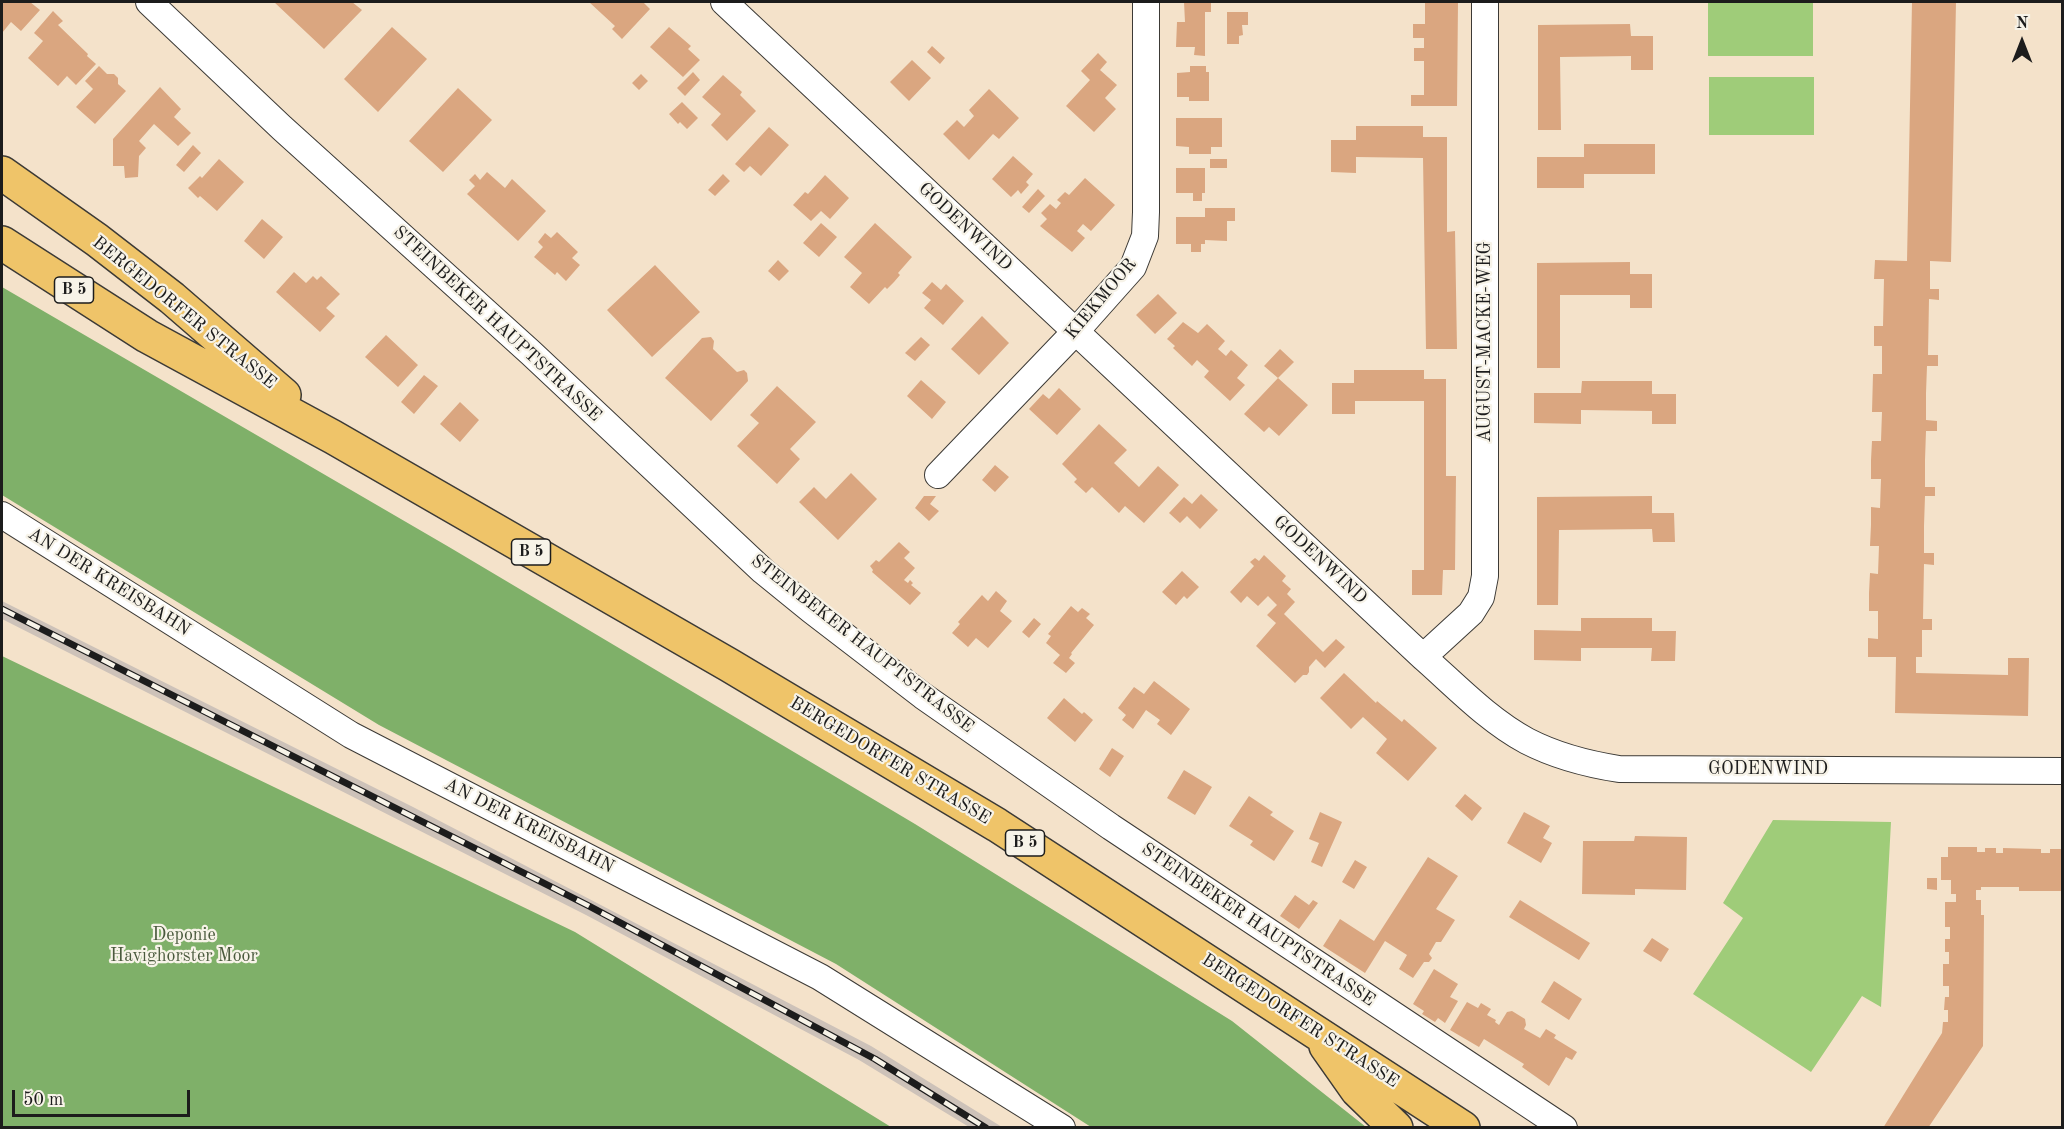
<!DOCTYPE html>
<html>
<head>
<meta charset="utf-8">
<style>
  body { margin:0 }
  #map { position:relative; width:2064px; height:1129px; overflow:hidden; background:#f4e2ca; font-family:"Old Standard TT",serif }
  canvas { display:block }
  .frame { position:absolute; inset:0; border:3px solid #1c1c1c; pointer-events:none }
  .north { position:absolute; left:1992px; top:12px; width:60px; height:60px; -webkit-text-stroke:4px #f7f3e8; paint-order:stroke; rotate:0deg; font-size:16px; font-weight:700; line-height:24px; text-align:center; color:#1c1c1c }
  .north::after { content:''; display:block; margin:auto; width:21px; height:27px; background:#1c1c1c; clip-path:polygon(50% 0,100% 100%,50% 72%,0 100%) }
  .scale { position:absolute; left:12px; top:1090px; width:178px; height:27px; box-sizing:border-box; border:3px solid #1c1c1c; border-top:0; padding-left:8px; font-size:18px; line-height:21px; white-space:nowrap; color:#1c1c1c; -webkit-text-stroke:4px #f7f3e8; paint-order:stroke }
</style>
</head>
<body>
<div id="map">
<canvas width="2064" height="1129"></canvas>
<div class="frame"></div>
<div class="north">N</div>
<div class="scale">50 m</div>
</div>
<script>
const context = document.querySelector('canvas').getContext('2d');
context.lineJoin = 'round';
function fillPath(path, color) {
  context.fillStyle = color;
  context.fill(path, 'evenodd');
}
function strokePath(path, color, width, dash) {
  context.strokeStyle = color;
  context.lineWidth = width;
  context.lineCap = dash ? 'butt' : 'round';
  context.setLineDash(dash || []);
  context.stroke(path);
}
function write(font, color, halo, rows, align = 'center') {
  context.font = font + ' "Old Standard TT",serif';
  context.lineWidth = 4.5;
  context.setLineDash([]);
  context.textBaseline = 'middle';
  context.strokeStyle = halo;
  context.fillStyle = color;
  for (const [text, x, y, turn = 0] of rows) {
    context.save();
    context.translate(x, y);
    context.rotate((+turn || 0) * Math.PI / 180);
    context.textAlign = isNaN(turn) ? turn : align;
    if (halo) context.strokeText(text, 0, 0);
    context.fillText(text, 0, 0);
    context.restore();
  }
}
const industrial = new Path2D(`
  M2 601 413 807 871 1046 1002 1127H969L859 1060 586 915 2 619Z`);
const green = new Path2D(`
  M1708 2H1813V56H1708Z
  M1709 77H1814V135H1709Z
  M1773 820 1891 822 1881 1007 1862 996 1811 1072 1693 994 1743 918 1723 903Z`);
const forest = new Path2D(`
  M2 287 449 547 915 824 1232 1021 1366 1127H1091L836 964 379 725 2 495Z
  M2 656 575 932 891 1127H2Z`);
const building = new Path2D(`
  M2 2 8 3 10 2H30L40 10 21 31 11 22 2 33Z
  M274 2H352L362 10 324 49Z
  M589 2H643L650 9 622 39 612 29 615 26Z
  M1184 2H1211V12H1205V56L1194 55 1195 47H1176L1177 22H1185Z
  M1425 2H1458L1457 106H1411V95H1424V61H1414V48H1424V38H1413V24H1425Z
  M1912 2H1956L1951 262 1930 261V289H1939V300L1929 299 1928 355H1938V366H1927L1926 393V420L1937 421V431H1926L1925 460V487H1935V496H1925L1924 526V553H1934V565L1924 564 1923 619H1932V630H1922V657H1916V673L2008 675V658H2029L2028 716 1895 713 1896 657H1868V638L1878 639V611H1869V593L1870 573 1878 574 1879 546H1870L1871 525V507L1880 508 1881 479H1871V460L1872 441H1881L1882 412H1872L1873 374H1882V346H1874V326H1883L1884 279H1874L1875 260 1907 261Z
  M53 11 63 21 58 25 88 54 87 56 96 64 76 85 67 76 58 86 28 58 43 41 34 33Z
  M1227 12H1248V25H1242L1243 35 1239 36V44H1227Z
  M1630 24 1631 36H1653V70H1631V56L1560 57 1561 130H1538V25Z
  M392 27 427 59 378 112 344 79Z
  M669 27 691 46 688 49 700 60 683 77 650 47Z
  M932 46 945 58 940 64 927 52Z
  M1098 53 1107 62 1100 70 1117 85 1105 98 1116 109 1094 132 1066 106 1090 80 1081 71Z
  M912 60 931 78 909 101 890 82Z
  M99 66 107 74H114L118 78V84L126 91 95 124 76 107 93 89 85 81Z
  M1190 66H1206V72H1209V101H1189V97H1177V73L1190 72Z
  M693 72 700 80 685 96 677 88Z
  M641 74 648 81 639 90 632 83Z
  M723 75 742 92 740 95 756 111 727 141 711 125 721 114 702 97Z
  M160 87 181 109 174 117 191 133 178 146 154 124 139 141 146 148 139 156 138 177 125 178 124 166H113V139Z
  M458 88 492 120 443 172 409 141Z
  M989 89 1019 118 999 139 993 134 969 160 943 134 957 120 964 127 974 116 969 110Z
  M682 102 698 118 687 129 680 122 678 124 669 114Z
  M1176 118H1222V147H1211V154H1189V147L1176 146Z
  M1356 126H1423V137H1447V232L1455 231 1457 349H1426L1423 158 1356 157V173L1331 172V140H1356Z
  M769 127 789 145 761 176 750 166 744 172 735 164Z
  M1584 144H1655V174H1584V188H1537V157H1584Z
  M193 145 201 153 184 172 176 165Z
  M1013 156 1033 174 1026 182 1029 185 1021 194 1018 190 1011 197 992 179Z
  M219 159 244 182 217 211 200 196 198 198 188 188 200 176 202 178Z
  M1210 159H1227V168H1210Z
  M1176 168H1205V193H1202V201H1193V193H1176Z
  M487 172 505 188 512 179 546 211 518 241 467 194 475 186 469 180 475 174 480 180Z
  M723 174 730 181 715 196 708 190Z
  M825 175 849 198 830 219 821 211 811 221 793 205 805 192 808 194Z
  M1085 178 1115 205 1091 231 1083 224 1077 231 1085 238 1072 252 1040 226 1047 219 1041 213 1050 204 1056 209 1061 203 1057 200 1065 192 1069 195Z
  M1038 189 1045 196 1029 213 1022 207Z
  M1205 208H1235V221H1227V241L1205 240V244H1201V252H1191V244H1176V217H1205Z
  M262 219 283 237 264 259 244 241Z
  M821 223 837 237 819 257 803 243Z
  M875 223 912 257 898 273 900 275 894 282 887 289 885 287 869 304 850 287 862 273 844 257Z
  M557 232 578 252 572 258 580 265 566 281 557 272 555 275 534 257 543 247 538 242 545 233 551 238Z
  M778 260 789 271 779 281 768 271Z
  M1630 262V274H1652V308H1630V295H1560V368H1537V263Z
  M655 265 700 312 652 357 607 310Z
  M294 272 306 283 313 276 317 280 321 276 340 294 326 308 335 316 320 332 276 292Z
  M932 282 941 290 946 284 964 301 943 325 924 308 931 300 922 293Z
  M1158 294 1177 313 1155 334 1136 315Z
  M982 316 1009 343 979 375 951 349Z
  M1183 322 1198 333 1207 324 1225 341 1218 349 1226 356 1231 350 1248 365 1237 378 1245 385 1230 401 1204 377 1209 371 1197 360 1192 366 1173 348 1175 346 1167 339Z
  M386 335 418 365 398 387 365 357Z
  M711 337 714 341 713 349 737 372 744 370 747 373 748 381 711 421 665 378 702 338Z
  M921 337 930 345 915 361 905 353Z
  M1280 349 1294 362 1278 378 1264 366Z
  M1354 370H1424V379H1446V476H1456L1455 570H1443L1442 595H1412V570H1424V401H1355V414H1332V383H1354Z
  M424 375 438 386 414 414 401 402Z
  M1278 378 1308 405 1279 436 1269 427 1264 432 1244 414Z
  M921 380 946 402 932 419 907 396Z
  M1582 381H1652V394H1676V424H1652V411L1581 410V424L1534 423V393H1581Z
  M777 386 816 422 790 449 800 459 777 484 737 446 759 423 750 415Z
  M1059 388 1081 409 1057 435 1029 409 1043 394 1049 399Z
  M460 402 479 420 460 442 440 424Z
  M1099 424 1127 450 1114 463 1139 487 1158 466 1179 485 1144 523 1125 506 1119 513 1092 487 1086 493 1074 482 1077 479 1062 464Z
  M995 465 1009 477 995 492 982 480Z
  M851 473 877 499 838 540 799 502 814 487 826 499Z
  M1201 494 1218 510 1200 529 1187 516 1180 523 1169 513 1184 497 1192 504Z
  M924 496H936L930 504 939 511 929 521 915 508Z
  M1652 496V513H1674L1675 542H1653L1652 529 1559 530 1558 605H1537V497Z
  M899 542 910 552 904 558 915 568 904 580 908 583 910 580 913 583 911 585 921 593 910 605 872 572 873 570 870 566 876 560 879 562Z
  M1264 555 1286 576 1282 581 1291 589 1287 594 1295 602 1284 614 1323 652 1336 639 1345 647 1325 668 1316 659 1309 667V672L1307 675H1303L1295 683 1256 646 1276 623 1267 615 1277 605 1268 596 1258 606 1247 596 1241 603 1230 592 1254 566 1250 562 1255 558 1259 561Z
  M1182 571 1199 587 1187 599 1184 596 1176 605 1162 592Z
  M996 591 1007 601 1000 611 1012 621 988 648 976 638 968 647 952 633 960 624 958 622 982 595 988 601Z
  M1071 606 1078 612 1082 608 1090 614 1086 618 1094 625 1071 653 1072 654 1069 658 1075 663 1066 673 1053 663 1060 655 1046 643 1051 636 1048 634Z
  M1034 618 1041 624 1029 638 1022 632Z
  M1581 618H1652V631H1676L1675 661H1651L1652 648H1581V661L1534 660V630L1581 631Z
  M1344 673 1376 703 1377 701 1402 722 1404 719 1437 748 1408 781 1376 753 1387 739 1363 717 1351 729 1320 698Z
  M1154 681 1190 709 1171 735 1157 724 1160 720 1146 710 1133 729 1122 720 1126 715 1118 708 1134 687 1144 694Z
  M1064 698 1082 714 1084 712 1093 720 1075 742 1047 718Z
  M1112 748 1124 756 1110 777 1099 769Z
  M1184 770 1212 787 1195 815 1167 798Z
  M1465 794 1482 808 1472 821 1455 806Z
  M1249 796 1273 812 1270 815 1294 831 1274 861 1250 845 1253 841 1229 826Z
  M1320 812 1342 822 1322 867 1311 862 1319 843 1309 839Z
  M1524 812 1550 826 1543 838 1552 843 1541 863 1507 843Z
  M1635 836 1687 837 1686 890 1635 889V895L1582 894 1583 841H1634Z
  M1948 847H1977V852H1985V848H1996V853H2003V848L2041 849V853H2050V849H2062V891H2019V887H1981V890H1976V900H1981V915H1984L1983 1046 1928 1128H1883L1942 1033 1943 1022H1948V1010H1944L1945 997H1949V986H1943V964H1949V952H1945V939H1950V927H1945V902H1956V894H1951V880H1941V857H1948Z
  M1428 857 1458 876 1436 909 1455 920 1441 942H1436L1429 954 1432 958 1429 962H1424L1413 978 1399 969 1407 955 1385 941 1365 973 1323 946 1340 919 1374 941Z
  M1355 860 1367 867 1354 889 1342 882Z
  M1927 878H1937V890L1927 889Z
  M1295 895 1309 905 1313 900 1318 903 1299 929 1280 916Z
  M1520 900 1590 943 1579 960 1509 917Z
  M1652 938 1669 949 1661 962 1643 951Z
  M1434 969 1458 984 1450 997 1458 1001 1445 1023 1438 1018 1435 1022 1422 1014 1424 1011 1413 1004Z
  M1554 981 1582 999 1569 1020 1541 1002Z
  M1467 1002 1478 1008 1481 1003 1491 1009 1487 1015 1496 1020 1495 1022 1499 1025 1507 1012 1512 1011 1525 1019 1526 1025 1524 1029 1540 1038 1546 1029 1556 1035 1554 1038 1577 1052 1572 1060 1566 1057 1549 1086 1522 1067 1524 1064 1484 1039 1479 1047 1450 1030Z`);
const minor = new Path2D(`
  M149 2 282 128 531 353 763 571 811 610 923 696 1111 827 1564 1128
  M724 2 1423 657C1456 686 1488 720 1527 741 1556 756 1587 764 1619 769L2062 771
  M938 475 1076 331 1133 267 1145 236 1146 212V2
  M2 515 351 735 820 977 1062 1128
  M1423 657 1471 613 1481 597 1485 576V2`);
const primary = new Path2D(`
  M2 173 97 240 172 298 284 395
  M2 243 147 336 333 437 729 665 997 825 1463 1128
  M1326 1046 1357 1090 1396 1128`);
const rail = new Path2D(`
  M2 609 589 906 875 1059 986 1128`);
const shields = [
  [74,290,39],
  [531,552,39],
  [1025,843,39]
];
const shieldNames = [
  ["B 5",74,290],
  ["B 5",531,552],
  ["B 5",1025,843]
];
const streetNames = [
  ["GODENWIND",965,227,43],
  ["KIEKMOOR",1101,299,-50],
  ["BERGEDORFER STRASSE",184,313,39],
  ["STEINBEKER HAUPTSTRASSE",497,324,43],
  ["AUGUST-MACKE-WEG",1485,342,-90],
  ["GODENWIND",1320,560,43],
  ["AN DER KREISBAHN",109,582,32],
  ["STEINBEKER HAUPTSTRASSE",862,644,38],
  ["BERGEDORFER STRASSE",890,761,31],
  ["GODENWIND",1768,769],
  ["AN DER KREISBAHN",529,826,27],
  ["STEINBEKER HAUPTSTRASSE",1258,925,34],
  ["BERGEDORFER STRASSE",1300,1021,33]
];
const parkNames = [
  ["Deponie",184,935],
  ["Havighorster Moor",184,956]
];
fillPath(industrial, '#cdc2b9');
fillPath(green, '#9fcc79');
fillPath(forest, '#7fb069');
fillPath(building, '#daa680');
strokePath(minor, '#3c3a36', 28);
strokePath(primary, '#3c3a36', 36);
strokePath(minor, '#fff', 26);
strokePath(primary, '#efc469', 33);
strokePath(rail, '#1c1c1c', 7);
strokePath(rail, '#f7f3e8', 4.5, [14]);
for (const [x, y, w] of shields) {
  const box = new Path2D();
  box.roundRect(x - w / 2, y - 13, w, 26, 4.5);
  context.fillStyle = '#f7f3e8';
  context.fill(box);
  strokePath(box, '#1c1c1c', 1.5);
}
write('bold 16px', '#1c1c1c', null, shieldNames);
write('18px', '#1c1c1c', '#f7f3e8', streetNames);
write('18px', '#4a5a3d', '#f7f3e8', parkNames);
</script>
</body>
</html>
